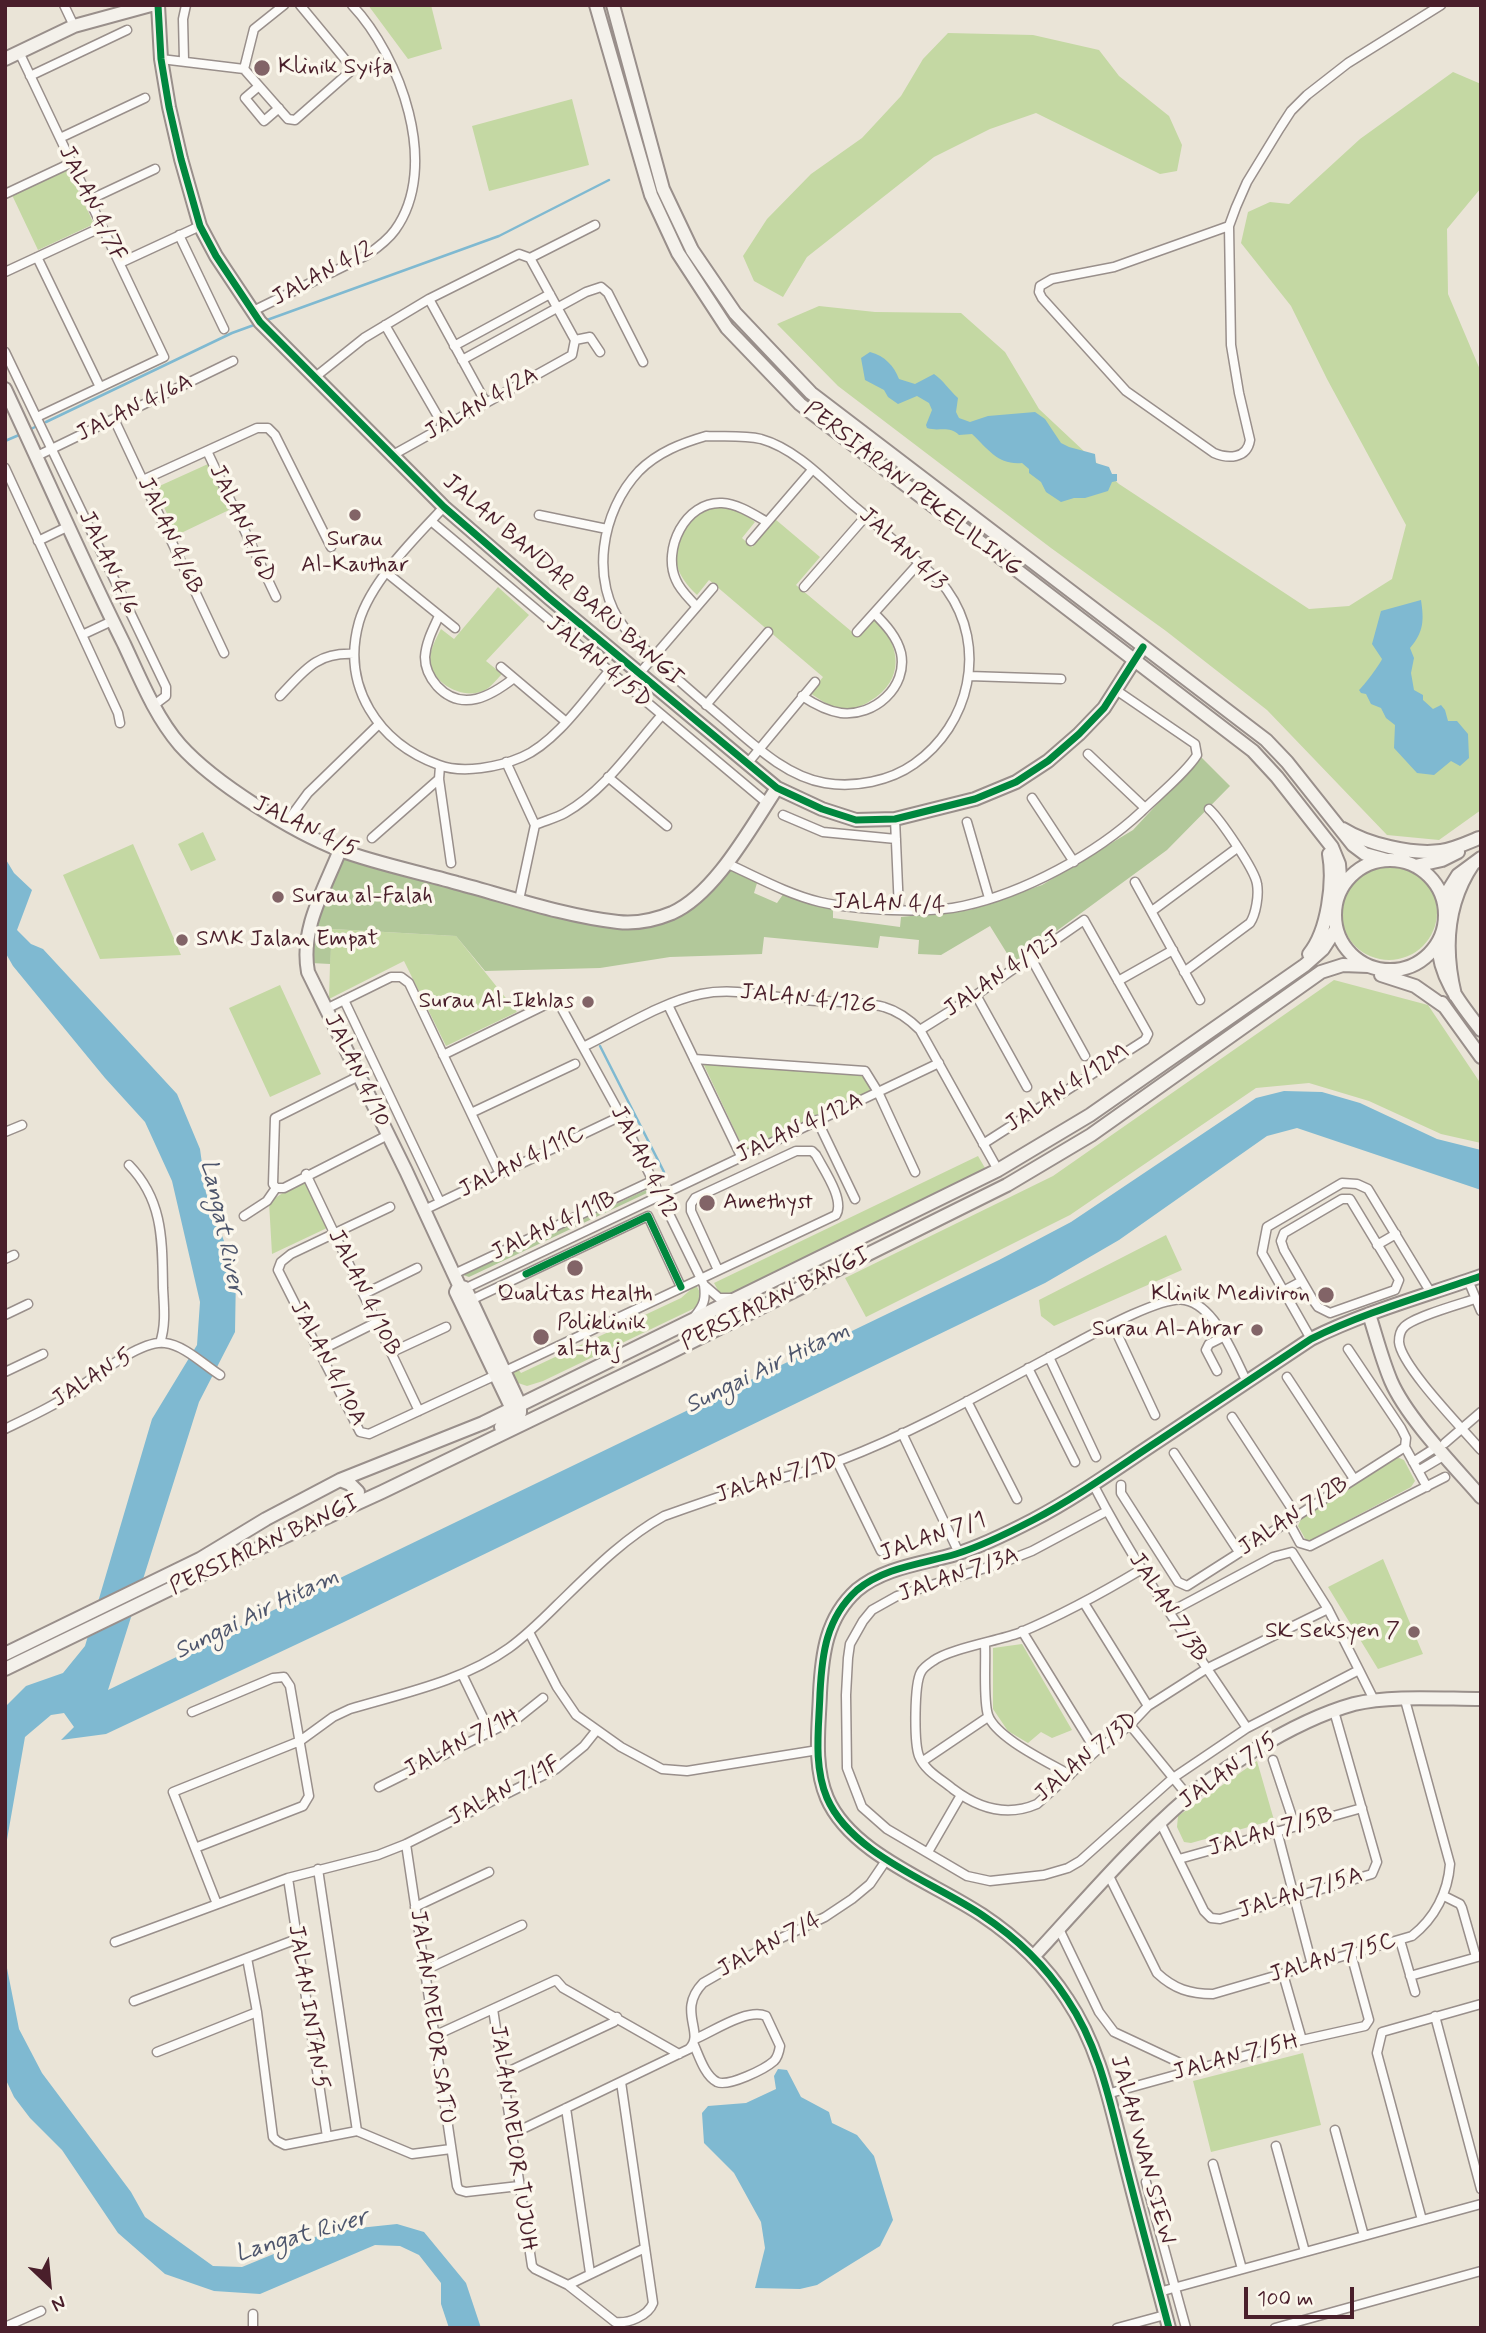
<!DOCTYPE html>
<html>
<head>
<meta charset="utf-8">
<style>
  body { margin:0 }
  #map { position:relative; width:1486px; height:2333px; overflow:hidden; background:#eae4d7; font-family:Mynerve,sans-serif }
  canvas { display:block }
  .frame { position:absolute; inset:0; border:7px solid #4a1f2b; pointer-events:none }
  .north { position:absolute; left:14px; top:2249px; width:70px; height:70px; -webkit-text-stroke:5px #fbf7ec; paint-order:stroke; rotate:154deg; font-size:19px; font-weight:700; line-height:28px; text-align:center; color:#4a1f2b }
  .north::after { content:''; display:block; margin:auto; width:24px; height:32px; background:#4a1f2b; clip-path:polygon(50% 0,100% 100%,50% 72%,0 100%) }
  .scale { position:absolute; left:1244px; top:2287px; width:110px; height:32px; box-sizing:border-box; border:4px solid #4a1f2b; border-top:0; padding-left:9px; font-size:21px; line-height:24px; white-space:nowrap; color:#4a1f2b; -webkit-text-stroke:5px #fbf7ec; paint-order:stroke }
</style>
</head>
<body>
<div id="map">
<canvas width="1486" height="2333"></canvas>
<div class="frame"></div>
<div class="north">N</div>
<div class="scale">100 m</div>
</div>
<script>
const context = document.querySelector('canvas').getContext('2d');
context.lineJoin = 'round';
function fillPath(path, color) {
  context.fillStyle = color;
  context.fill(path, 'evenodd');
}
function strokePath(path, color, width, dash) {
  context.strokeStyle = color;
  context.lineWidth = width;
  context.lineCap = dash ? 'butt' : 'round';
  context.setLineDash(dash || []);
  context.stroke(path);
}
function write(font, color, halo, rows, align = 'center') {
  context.font = font + ' Mynerve,sans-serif';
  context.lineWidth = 7;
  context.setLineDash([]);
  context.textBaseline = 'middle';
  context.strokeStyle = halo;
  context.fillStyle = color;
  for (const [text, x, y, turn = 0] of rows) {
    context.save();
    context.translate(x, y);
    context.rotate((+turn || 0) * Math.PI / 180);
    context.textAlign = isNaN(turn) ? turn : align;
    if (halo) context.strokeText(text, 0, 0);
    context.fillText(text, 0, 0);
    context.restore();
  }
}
const green = new Path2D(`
  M368 5H431L442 49 408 59Z
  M948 33 1033 35 1099 50 1119 76 1169 116 1182 145 1177 171 1160 174 1036 113 990 129 934 157 807 257 783 297 754 281 743 256 767 219 811 174 862 138 901 96 923 59Z
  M1453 72 1481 84V188L1447 229 1448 294 1481 372V810L1439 840 1387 835 1267 710 1166 631 1051 548 838 386 777 324 819 306 875 312 961 313 1005 352 1039 409 1119 484 1309 609 1349 606 1392 579 1406 525 1327 379 1291 306 1241 243 1248 212 1270 202 1289 204 1360 139Z
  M572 99 589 165 489 191 472 126Z
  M68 169 94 224 38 250 12 195Z
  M208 464 229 510 177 535 155 488Z
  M724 507 742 512 755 522 742 538 752 547 775 519 820 557 796 585 857 636 874 618C901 644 906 680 870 701 861 707 850 711 839 708 828 706 819 699 810 693L823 677 709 580 697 595C675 574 668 554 687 527 691 521 700 512 707 509 712 508 719 508 724 507Z
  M498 587 529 615 486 661 502 674C497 679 491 687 485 690 465 701 431 684 430 660 430 649 436 639 441 629L454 639Z
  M203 832 216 860 191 871 178 844Z
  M133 844 181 955 100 959 63 875Z
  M1341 912a48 48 0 1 1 96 0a48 48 0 1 1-96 0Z
  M331 929 456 936 517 1012 446 1046 404 961 329 999Z
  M1334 980 1428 1005 1481 1084V1143L1441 1134 1369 1101 1309 1083 1256 1088 1070 1215 866 1317 845 1278 1053 1176Z
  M280 985 321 1074 270 1097 229 1008Z
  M703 1063 804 1069 863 1075 874 1090 744 1150Z
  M978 1156 985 1168 967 1180 736 1292 720 1294 714 1283Z
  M304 1179 327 1228 272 1254 269 1202Z
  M1166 1235 1182 1270 1054 1326 1041 1316 1039 1300Z
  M696 1285 702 1296 697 1307 543 1381 527 1386 518 1383 512 1372 518 1369 521 1373 681 1298Z
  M1397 1457 1404 1460 1415 1481 1411 1487 1307 1542 1298 1526 1301 1519Z
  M1383 1559 1423 1654 1378 1669 1328 1587Z
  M1022 1644 1072 1730 1052 1738 1041 1732 1028 1743 1008 1731 993 1709V1648Z
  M1257 1761 1274 1820 1191 1843 1184 1842 1177 1827 1178 1816Z
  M1303 2053 1321 2125 1211 2152 1193 2081Z`);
const forest = new Path2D(`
  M1201 757 1230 786 1167 850 1013 963 990 926 941 955 918 954 919 940 880 936 878 948 764 937 762 954 670 957 600 968 485 971 456 936 332 929 330 964 311 963 313 928 344 857 630 926 665 920 699 903 728 868 757 883 754 893 777 903 784 893 817 906 833 908V918L900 927 901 917 970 910 1042 885 1133 830Z
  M646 1190 647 1193 469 1277 463 1275Z`);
const water = new Path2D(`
  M870 352C885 356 894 366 899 379L915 384 934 374C944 381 949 390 958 398L956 412 959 418 970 422 988 416 1035 412 1045 419 1061 443 1069 447 1095 454 1096 463 1109 467 1112 474H1117V481L1112 482 1108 491 1085 498H1074L1061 502 1046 492 1041 482 1029 473V469L1022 463C998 465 989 450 972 434L959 435C949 425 939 432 927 428L926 425 932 410 929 403 917 396 898 404 888 397 884 390 865 380 861 358Z
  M1421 600C1424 620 1424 632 1410 648L1414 658 1411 673 1414 690 1423 695V700L1433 709 1441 705 1445 710 1448 721H1457L1468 734 1469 758 1460 766 1451 761 1434 775 1417 773 1394 748 1395 725 1386 718 1381 708 1371 704 1366 694 1361 693 1359 690C1363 687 1381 663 1382 659L1372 644 1381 611Z
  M5 858 14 873 32 890 17 930 31 944 43 949 177 1094 200 1149 206 1193 236 1273 235 1332 199 1402 108 1690 999 1260 1071 1222 1256 1098 1284 1091 1322 1092 1360 1103 1437 1139 1481 1150V1190L1297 1128 1267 1136 1119 1240 1045 1283 344 1622 106 1734 61 1740 74 1727 64 1713 51 1715 25 1737 5 1851V1707L26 1686 63 1673 85 1646 152 1419 197 1345 200 1302 172 1181 145 1122 105 1078 13 966 5 952Z
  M5 1958 19 2029 42 2073 131 2192 145 2217 213 2266 242 2267 320 2235 359 2228 397 2224 424 2232 466 2283 481 2328H449L441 2304V2283L419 2255 400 2246 375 2245 260 2294 214 2291 165 2274 118 2233 62 2150 30 2118 14 2097 5 2078Z
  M778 2069 787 2070 801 2097 829 2112 832 2123 857 2135 874 2156 893 2220 880 2246 817 2285 800 2289 755 2288 765 2248 761 2222 734 2173 704 2143 702 2113 708 2106 746 2103 776 2089 774 2076Z`);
const stream = new Path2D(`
  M267 320 499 236 609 180
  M46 422 232 333 254 325
  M31 429 35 427
  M5 441 19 435
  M600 1046 664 1172
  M638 1192 650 1186`);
const street = new Path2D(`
  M64 5 74 26
  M19 52 164 357 37 417
  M161 59 244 69 288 119 295 120 353 69 300 5
  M184 60 183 19 186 5
  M244 69 254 29 284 5
  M30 76 127 30
  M259 86 245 98 264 121 279 108
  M60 138 145 98
  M5 194 71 163
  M89 200 155 169
  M1229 226 1114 267 1052 279 1040 286 1039 292 1042 298 1126 391 1214 453C1228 459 1247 459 1250 440L1239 393 1231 345 1229 226 1236 207 1247 182 1280 128 1291 111 1307 95 1348 63 1441 5
  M179 235 224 329
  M37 257 100 387
  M530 258 595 225
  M120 263 200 226
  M5 272 102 227
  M253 311 367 255C377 248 388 240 395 230 441 166 400 56 352 5
  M385 325 444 427
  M575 340 590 337 600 352
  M454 346 550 294
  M5 352 166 687V696L154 705
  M462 360 586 292 601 287 608 293 643 362
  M314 378 364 338 429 299
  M114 419 224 653
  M706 436C724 437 744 435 761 439 797 449 827 483 854 506 875 523 895 542 916 560 926 570 939 578 947 590 988 647 970 725 914 764 890 781 855 788 825 783 784 776 751 742 720 716 694 694 667 671 643 647 637 640 629 634 624 627 589 582 601 511 639 471 658 452 682 443 706 436Z
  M207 451 276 597
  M37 456 233 361
  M391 456 572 355 575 340 530 258 519 254 429 299 486 403
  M5 468 118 713 120 723
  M143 480 257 428H268L275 435 331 547
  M444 507C415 538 371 581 359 622 341 686 378 743 439 765 463 774 499 767 522 757 556 742 585 699 609 671
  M539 515 607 529
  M431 521 767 803
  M38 541 69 526
  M751 541 812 470
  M387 573 455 628
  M804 587 866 516
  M696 606C689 598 680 590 676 580 662 550 685 501 722 503 738 504 753 514 767 522
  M439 616C433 629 426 642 425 657 425 669 430 678 437 686 462 713 491 696 514 678
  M857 632 919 563
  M82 635 112 621
  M501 667 565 721
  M639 674 713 588
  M969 676 1061 679
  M280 696C304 671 316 652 354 654
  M802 696C814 704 827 711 841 713 874 717 908 687 901 653 897 637 886 625 874 613
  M706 705 768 632
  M1088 754 1145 808
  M506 762 535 825 519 900
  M747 764 815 682
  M440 766 439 779 451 863
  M608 777 667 826
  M1032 798 1074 862
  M783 815 823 832 896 839
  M895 819 899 910
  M967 822 989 898
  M286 823 308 793 379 724
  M535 825C544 821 556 818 565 813 604 791 632 749 661 716
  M372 838 439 779
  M726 863C757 877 787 894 820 902 855 910 928 914 963 906 1024 893 1096 854 1141 812 1156 797 1186 773 1197 755L1195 744 1116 690
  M1135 882 1200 1000
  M1152 911 1237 848
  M1031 958 1085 1056
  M1184 972 1250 923C1256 914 1259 895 1257 884 1255 870 1220 819 1209 809
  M1118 981 1173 950
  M976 995 1027 1087
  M344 1000 440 1202
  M668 1005 741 1156
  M326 1009 391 977H401L409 983 500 1174
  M920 1030 976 995 1084 920 1148 1034 1145 1040 983 1144
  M583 1047C618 1030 664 1001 701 994 735 987 769 997 803 1000 828 1002 860 1001 884 1007 898 1011 910 1020 920 1030L998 1170
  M443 1055 547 1004H555L561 1007 621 1116 704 1285C706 1299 704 1305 695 1316
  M694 1059 865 1071 878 1092 915 1172
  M471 1113 575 1064
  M817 1120 855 1199
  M5 1132 22 1125
  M129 1165C164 1201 162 1242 163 1288 164 1307 166 1325 160 1343
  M306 1174 419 1411
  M276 1188 273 1184 275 1118 359 1076
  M276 1188H284L388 1135
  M1342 1199H1350L1399 1280 1395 1290 1330 1313 1318 1307 1313 1300 1284 1250 1281 1241 1284 1233Z
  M390 1207 291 1254 281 1262 278 1270 360 1432 369 1434 496 1375
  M424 1210 621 1116
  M244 1216 267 1201 276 1188
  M1377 1245 1396 1234
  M5 1259 14 1255
  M454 1274 654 1180
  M1468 1280 1481 1311
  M704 1285 719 1298H731
  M462 1290 939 1063
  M1283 1291 1302 1281
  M364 1294 417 1268
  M1475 1299C1460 1304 1413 1317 1404 1327 1400 1331 1399 1337 1399 1342 1401 1366 1463 1429 1481 1450
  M471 1300 648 1216 681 1287
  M5 1315 28 1304
  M1113 1325 1155 1415
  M1311 1339 1262 1253 1267 1227 1342 1183 1357 1184 1368 1189 1431 1293
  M1348 1349 1401 1428 1406 1438 1405 1447
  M319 1351 377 1322
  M392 1352 446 1327
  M1049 1357 1096 1457
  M1028 1368 1075 1462
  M1217 1371 1206 1350 1209 1344 1223 1337
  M5 1372 43 1354
  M503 1372 836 1215C845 1200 824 1170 816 1155L812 1151H796L695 1198 691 1204V1211L718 1270
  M1287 1377 1354 1479
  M967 1401 1017 1499
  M1232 1417 1296 1515
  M5 1429C23 1420 41 1412 58 1402 82 1388 137 1339 165 1343 184 1345 204 1365 220 1375
  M902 1433 959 1553
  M1445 1443 1481 1412
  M1405 1447 1427 1487
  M1174 1453 1239 1552
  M837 1461 881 1551
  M1413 1462 1438 1446
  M1418 1471 1445 1455
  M1093 1484C1137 1570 1194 1648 1247 1728
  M1121 1485V1493L1178 1582 1187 1586 1405 1447
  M1107 1511 1032 1551 1004 1562 897 1596 872 1610 863 1621 850 1644 848 1658 846 1695 847 1768 862 1807 887 1829 967 1876 990 1881 1044 1875 1068 1868 1080 1861 1173 1778 1247 1728 1359 1670 1374 1700
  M1288 1521 1300 1543 1310 1546 1445 1477
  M1142 1569C1102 1593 1062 1615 1019 1633 997 1641 949 1649 933 1661 930 1663 923 1668 921 1672 914 1684 914 1743 919 1756 925 1771 941 1779 953 1789 978 1808 1007 1817 1037 1804L1096 1751 1130 1725 1148 1706 1206 1669 1328 1609
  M1084 1603 1148 1706
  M1170 1612 1273 1557 1292 1552 1328 1609 1359 1670
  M1022 1631 1096 1751
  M529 1632 557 1687 576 1715 621 1747 662 1769 687 1771 818 1750
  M985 1644C986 1662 983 1700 988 1715 996 1738 1048 1762 1070 1775
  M462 1674 490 1732
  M192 1712 273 1678 284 1677 290 1686 309 1796 303 1806 195 1848
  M1130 1725 1188 1796
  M1273 1760 1295 1826
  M923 1761 988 1717
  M379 1787 518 1718 543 1698
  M1160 1822 1204 1911 1211 1918 1220 1919 1372 1874 1377 1862 1334 1711
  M1277 1831 1312 1965
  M406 1844 457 2186 459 2190 466 2192 519 2186
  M928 1852 961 1795
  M1179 1859 1362 1808
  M318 1869 357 2131 412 2154 451 2149
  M1109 1876 1157 1973C1174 1989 1190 1994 1213 1994L1412 1936C1435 1918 1448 1892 1450 1864L1405 1700
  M288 1878 327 2137
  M1444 1896 1460 1904 1462 1908 1476 1957
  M217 1904 173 1792 300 1741 333 1717 350 1709C404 1693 463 1681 509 1648 527 1635 542 1620 557 1605 590 1573 624 1538 664 1516 692 1506 721 1496 749 1487 780 1478 811 1471 841 1460 917 1431 988 1390 1059 1352 1084 1339 1160 1295 1185 1300 1216 1306 1234 1357 1247 1382
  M415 1907 489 1872
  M1059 1929 1099 2012 1114 2032 1193 2069
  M1400 1940 1415 1992
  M115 1942 288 1878 378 1855 406 1844 556 1769 584 1746 596 1731
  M247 1958 257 2012 273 2137 277 2141 285 2145 357 2131
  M425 1970 522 1925
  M1283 1974 1302 2040
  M1410 1976 1481 1956
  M134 2001 297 1939
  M493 2009 532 2266 535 2269 568 2285 645 2248
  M1435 2016 1481 2189
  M434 2036 556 1980 563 1988 679 2054
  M694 2045C699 2056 705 2076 717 2082 729 2087 765 2069 774 2061 778 2057 779 2052 780 2046L766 2016C747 2008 714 2031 695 2039
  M157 2052 257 2012
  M503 2074 614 2022 617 2017
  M1107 2094 1302 2040 1365 2026 1369 2020 1351 1954
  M566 2108 590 2273
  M1335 2130 1364 2236
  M512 2134 689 2049C706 2033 676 2011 703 1983L779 1939 825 1917 852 1899 870 1884 887 1859
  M1276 2146 1305 2252
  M1213 2164 1242 2269
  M1146 2182 1186 2328
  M1422 2220 1377 2053 1382 2032 1481 2004
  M568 2285 615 2322C628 2324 648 2316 653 2303L621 2082
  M1159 2292 1481 2204
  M253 2314V2328
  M5 2327 41 2311
  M1117 2328 1165 2315
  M1275 2328 1481 2271`);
const secondary = new Path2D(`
  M158 5 161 59 169 107 181 159 200 226 216 256 260 322 444 507 549 598 777 788 822 809 856 820 895 819 975 799 1016 782 1048 761 1079 734 1104 708 1143 647
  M596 5 651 195 678 253 727 328 800 404 1253 751 1277 777 1332 847 1339 864 1341 890
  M613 5 663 189 692 250 735 313 811 393 1266 740 1287 762 1353 845 1365 854 1387 860
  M5 59 74 26 151 5
  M5 389C45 474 82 560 124 644 140 678 155 716 180 745 214 783 293 832 340 850 378 864 419 872 457 883 510 897 564 916 618 922 636 924 655 920 672 913 715 894 751 827 777 788
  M1343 829C1367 844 1412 855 1441 851 1454 849 1467 843 1479 838
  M340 850C324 890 300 929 308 972L406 1171 458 1283 459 1286 465 1288 471 1300 520 1405V1413L509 1423 501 1427
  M1335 915a55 55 0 1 1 110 0a55 55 0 1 1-110 0Z
  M1415 866 1442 860 1458 852
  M1443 899 1458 875 1481 858
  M1438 942C1439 978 1460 1003 1481 1030
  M1309 954C1328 931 1334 882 1329 854
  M1381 975 1415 986 1445 1007
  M1455 995C1444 950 1446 904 1473 864
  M1442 1003 1481 1057
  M459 1286 456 1292 512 1409
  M1369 1314C1376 1336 1382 1360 1391 1381 1407 1418 1454 1466 1481 1497
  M340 1480 350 1484 358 1492 347 1506
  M5 1654 200 1559 266 1519 340 1480 483 1423 998 1170 1090 1115 1305 965 1323 949 1336 929
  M5 1669 172 1588 382 1492 661 1357 1007 1185 1091 1135 1321 972 1343 965 1368 966
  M1033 1957C1083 1903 1132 1845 1188 1797 1208 1779 1231 1766 1253 1751 1284 1732 1318 1714 1354 1704 1390 1695 1443 1699 1481 1699
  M1169 2328C1154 2271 1138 2214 1124 2157 1110 2102 1099 2046 1067 1999 1045 1965 1015 1937 982 1915 933 1882 851 1854 827 1798 813 1765 819 1727 820 1693 822 1654 826 1618 857 1590 885 1567 922 1564 956 1554 982 1546 1008 1533 1033 1520 1077 1497 1117 1468 1158 1441 1209 1407 1260 1373 1311 1339 1365 1312 1424 1296 1481 1276`);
const cycleway = new Path2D(`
  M158 5 161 59 169 107 181 159 200 226 216 256 260 322 444 507 549 598 777 788 822 809 856 820 895 819 975 799 1016 782 1048 761 1079 734 1104 708 1143 647
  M526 1274 648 1216 681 1287
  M1169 2328C1154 2271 1138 2214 1124 2157 1110 2102 1099 2046 1067 1999 1045 1965 1015 1937 982 1915 933 1882 851 1854 827 1798 813 1765 819 1727 820 1693 822 1654 826 1618 857 1590 885 1567 922 1564 956 1554 982 1546 1008 1533 1033 1520 1077 1497 1117 1468 1158 1441 1209 1407 1260 1373 1311 1339 1365 1312 1424 1296 1481 1276`);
const markers = [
  [262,68,9,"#826467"],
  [355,515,7,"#826467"],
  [278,897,7,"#826467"],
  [182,940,7,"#826467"],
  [588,1002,7,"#826467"],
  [707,1203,9,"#826467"],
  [575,1268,9,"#826467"],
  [1326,1295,9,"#826467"],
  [1257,1330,7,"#826467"],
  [541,1337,9,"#826467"],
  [1414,1632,7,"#826467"]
];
const poiNames = [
  ["Klinik Syifa",278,68],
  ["Surau",355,540,"center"],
  ["Al-Kauthar",355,566,"center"],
  ["Surau al-Falah",292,897],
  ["SMK Jalan Empat",196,940],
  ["Surau Al-Ikhlas",574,1002,"right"],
  ["Amethyst",723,1203],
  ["Qualitas Health",575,1295,"center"],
  ["Klinik Mediviron",1310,1295,"right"],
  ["Poliklinik",557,1324],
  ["al-Haj",557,1350],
  ["Surau Al-Abrar",1243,1330,"right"],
  ["SK Seksyen 7",1400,1632,"right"]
];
const streetNames = [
  ["JALAN 4/7F",91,204,64],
  ["JALAN 4/2",323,275,-28],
  ["JALAN 4/2A",482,405,-29],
  ["JALAN 4/6A",135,409,-26],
  ["PERSIARAN PEKELILING",912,490,38],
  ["JALAN 4/6D",241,524,65],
  ["JALAN 4/6B",169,536,65],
  ["JALAN 4/3",902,550,43],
  ["JALAN 4/6",107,563,65],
  ["JALAN BANDAR BARU BANGI",562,581,41],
  ["JALAN 4/5D",598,663,40],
  ["JALAN 4/5",305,828,26],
  ["JALAN 4/4",889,905,2],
  ["JALAN 4/12J",1003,975,-34],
  ["JALAN 4/12G",808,1000,6],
  ["JALAN 4/10",356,1071,64],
  ["JALAN 4/12M",1068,1089,-33],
  ["JALAN 4/12A",800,1129,-25],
  ["JALAN 4/12",643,1162,63],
  ["JALAN 4/11C",522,1163,-26],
  ["JALAN 4/11B",554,1227,-25],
  ["JALAN 4/10B",363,1293,64],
  ["PERSIARAN BANGI",776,1300,-26],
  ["JALAN 4/10A",327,1364,62],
  ["JALAN 5",93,1379,-32],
  ["JALAN 7/1D",777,1479,-17],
  ["JALAN 7/2B",1294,1517,-33],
  ["JALAN 7/1",933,1538,-19],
  ["PERSIARAN BANGI",265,1546,-25],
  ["JALAN 7/3A",959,1576,-19],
  ["JALAN 7/3B",1167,1608,57],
  ["JALAN 7/1H",462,1744,-27],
  ["JALAN 7/3D",1087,1758,-40],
  ["JALAN 7/5",1229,1772,-35],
  ["JALAN 7/1F",505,1792,-28],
  ["JALAN 7/5B",1271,1833,-16],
  ["JALAN 7/5A",1301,1894,-17],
  ["JALAN 7/4",770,1946,-28],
  ["JALAN 7/5C",1333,1959,-16],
  ["JALAN INTAN 5",307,2007,81],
  ["JALAN MELOR SATU",431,2017,82],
  ["JALAN 7/5H",1236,2058,-15],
  ["JALAN MELOR TUJUH",512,2138,82],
  ["JALAN WAN SIEW",1141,2150,75]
];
const waterNames = [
  ["Langat River",221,1227,78],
  ["Sungai Air Hitam",768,1369,-26],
  ["Sungai Air Hitam",257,1615,-26],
  ["Langat River",302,2237,-16]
];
fillPath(green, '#c4d8a3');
fillPath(forest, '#b2c89a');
fillPath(water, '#7fb9d1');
strokePath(stream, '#7fb9d1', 2.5);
strokePath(street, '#998f8b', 11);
strokePath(secondary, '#998f8b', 16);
strokePath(street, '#fcfbf9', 8);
strokePath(secondary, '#f4f1eb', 12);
strokePath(cycleway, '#00873e', 7);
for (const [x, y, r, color] of markers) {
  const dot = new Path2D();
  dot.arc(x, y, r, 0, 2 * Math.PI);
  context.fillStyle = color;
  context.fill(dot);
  strokePath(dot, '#fbf7ec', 2.5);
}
write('23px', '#4a1f2b', '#fbf7ec', poiNames, 'left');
write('23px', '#4a1f2b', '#fbf7ec', streetNames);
write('italic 24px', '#4d556c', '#fbf7ec', waterNames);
</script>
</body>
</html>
